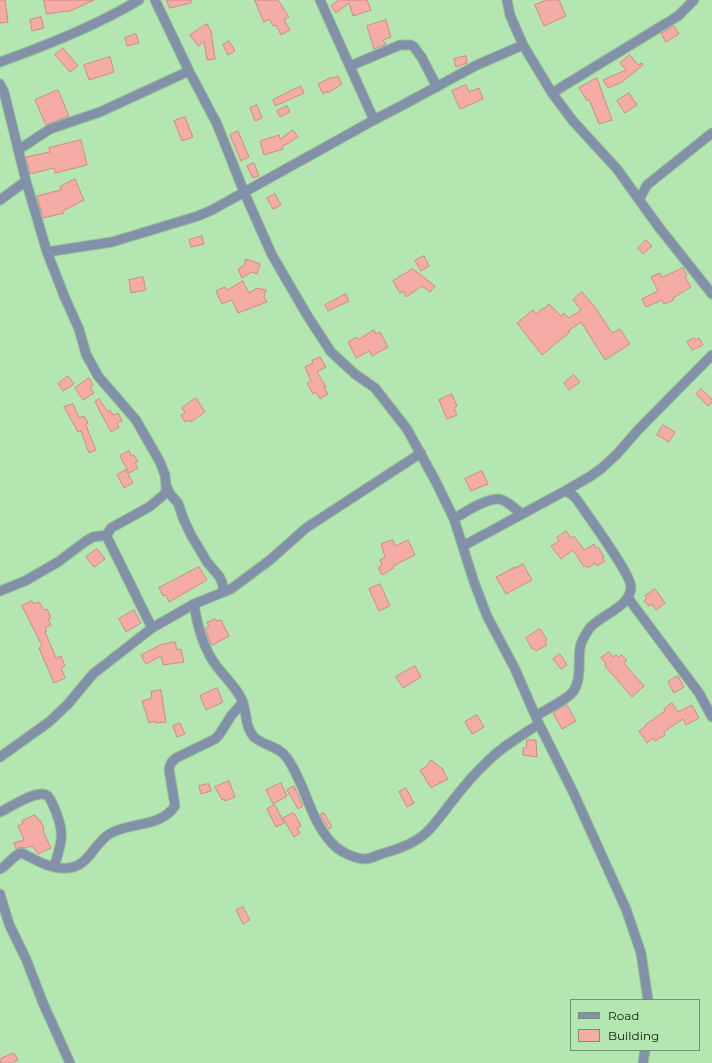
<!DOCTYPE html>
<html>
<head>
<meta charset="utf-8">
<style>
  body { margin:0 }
  #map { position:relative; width:712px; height:1063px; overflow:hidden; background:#b4e6b1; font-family:Montserrat,sans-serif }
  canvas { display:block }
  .legend { position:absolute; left:570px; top:999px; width:130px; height:52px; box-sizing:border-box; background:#b4e6b1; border:1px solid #70966e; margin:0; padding:5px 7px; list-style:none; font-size:12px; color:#0a1d0a }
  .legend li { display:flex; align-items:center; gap:8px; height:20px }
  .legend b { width:20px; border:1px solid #70966e }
</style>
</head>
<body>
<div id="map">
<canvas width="712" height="1063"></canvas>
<ul class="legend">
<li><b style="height:5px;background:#8390a9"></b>Road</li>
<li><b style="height:11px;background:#f5aba6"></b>Building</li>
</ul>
</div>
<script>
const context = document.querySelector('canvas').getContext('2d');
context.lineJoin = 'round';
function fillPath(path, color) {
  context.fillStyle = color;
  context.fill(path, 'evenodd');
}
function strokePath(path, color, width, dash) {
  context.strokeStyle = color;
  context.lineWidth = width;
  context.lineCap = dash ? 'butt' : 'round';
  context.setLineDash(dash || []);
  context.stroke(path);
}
const building = new Path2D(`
  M0 0H5L8 22 0 23Z
  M44 0H94L68 12 67 11 47 14Z
  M167 0H191V3L170 8Z
  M255 0H278L289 17 284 20 290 30 281 35 276 25 273 26 269 19 264 22Z
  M339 0H367L371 10 353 16 349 3 336 13 331 6Z
  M547 0H559L566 16 544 26 535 5Z
  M41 17 44 28 32 31 30 20Z
  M386 20 391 37 383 40 386 44 374 49 367 26Z
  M207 24 211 31 215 59 207 60 204 42 198 46 190 35Z
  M674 26 679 34 666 42 661 34Z
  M136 34 139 43 127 46 125 38Z
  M229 41 235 51 228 55 223 45Z
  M63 48 78 66 70 72 55 55Z
  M630 55 638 65 642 63 643 65 622 82 608 88 603 80 626 70 620 63Z
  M466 56 467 63 456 67 454 59Z
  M110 57 114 72 89 80 84 65Z
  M338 76 342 84 328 93 327 91 323 94 318 84 332 77 333 78Z
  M597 78 612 120 599 124 589 99 587 101 579 88Z
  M466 85 469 92 479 88 483 99 460 109 452 91Z
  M301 86 304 93 275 106 273 100Z
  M58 90 69 116 46 125 35 100Z
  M629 93 637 105 625 113 617 101Z
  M257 105 262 118 255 121 250 108Z
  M287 106 290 112 280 117 277 111Z
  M185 117 193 137 182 141 174 121Z
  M293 130 298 137 282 147 283 149 264 155 260 141 279 135 280 139Z
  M238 131 249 157 241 161 230 135Z
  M81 140 87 165 55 173 54 168 30 174 26 157 50 152 49 148Z
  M254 163 259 176 253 178 247 166Z
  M75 179 84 200 63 211 64 213 43 218 37 196 61 190 60 187Z
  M275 194 281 205 273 209 267 198Z
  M202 236 204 244 191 247 189 240Z
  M646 240 652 246 643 254 638 248Z
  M424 256 429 266 421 271 415 261Z
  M246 259 260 264 257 274 252 272 242 278 238 269 244 266Z
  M683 268 687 276 685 277 691 287 673 298 674 300 664 304 662 300 646 307 642 299 658 291 651 277 660 273 662 277Z
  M413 269 435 286 430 292 422 286 406 297 403 291 400 293 393 281Z
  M143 277 146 290 131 293 129 280Z
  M243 281 249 293 257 288 266 290 264 297 267 302 238 313 232 300 222 304 216 291 225 287 227 290Z
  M582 292 595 307 612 333 620 329 630 344 605 360 581 322 568 331 570 332 542 355 517 323 533 310 536 314 543 308 544 309 549 304 561 316 564 313 569 318 581 310 573 300Z
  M346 294 349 301 328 311 325 305Z
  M374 330 376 334 380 332 388 347 372 356 369 351 356 358 348 342 357 337 359 339Z
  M694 338 696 340 699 338 703 345 692 350 687 342Z
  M320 357 326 367 317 372 326 387H324L328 394 320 399 316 392 313 394 307 383 311 381 305 367 313 363 312 361Z
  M574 375 580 382 569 390 564 383Z
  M68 376 74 384 63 391 58 384Z
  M89 378 93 385 90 387 94 393 83 400 75 388Z
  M701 389 712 399V403L708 406 696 394Z
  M452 394 457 406 454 408 457 415 447 419 439 400Z
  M196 398 205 412 191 422 190 420 185 422 181 415 185 413 182 408Z
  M99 399 108 412 110 410 113 415 118 413 122 421 117 423 119 427 111 432 95 402Z
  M73 404 79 418 84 416 88 423 86 424 87 428 96 450 89 453 81 431 78 432 64 407Z
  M663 425 675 432 669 442 657 435Z
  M129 451 131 456 134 455 138 462 135 463 138 468 129 473 120 456Z
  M126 470 133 483 124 488 117 475Z
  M482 471 488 484 471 491 465 479Z
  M566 531 571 538 574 536 584 550 594 544 596 548 598 547 604 557 602 558 605 561 597 566 595 563 588 568 586 566 584 567 573 550 561 559 551 546 559 541 557 538Z
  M393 540 395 546 408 540 415 555 393 566 394 568 382 575 378 568 382 565 380 560 385 557 381 544Z
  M97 549 105 559 94 567 86 557Z
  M523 564 532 580 506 594 496 577 515 567V568Z
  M199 567 207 580 169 602 166 595 163 596 159 588Z
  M380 584 390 606 379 611 369 589Z
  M655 589 665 603 656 610 652 604 649 606 644 601 647 598 645 596Z
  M32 601 34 604 39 602 44 610 47 609 51 618 48 619 51 625 45 628 47 631 45 632 56 658 61 656 65 666 61 668 65 678 54 683 39 648 42 646 22 606Z
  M134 610 141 623 126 632 119 619Z
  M215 619 217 621 221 620 229 636 213 645 211 644 205 628 209 626 207 623Z
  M540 629 541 630 547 640 545 642 547 645 536 651 534 648 532 649 526 638Z
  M175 642 177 650 181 649 184 662 163 665 161 656 146 664 141 655 160 645Z
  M609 652 613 657 616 655 619 657 621 655 627 660 624 663 628 668 644 686 632 697 605 666 606 664 601 658Z
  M560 654 567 665 561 669 553 659Z
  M415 666 421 677 403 688 396 677Z
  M678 676 684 687 674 693 668 682Z
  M217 688 223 702 206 710 200 696Z
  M161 690 166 722 155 723V721L149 723 142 701 152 698 151 692Z
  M672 703 678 712 692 705 699 718 686 725 683 719 665 731 664 733 665 735 655 741 653 738 647 743 639 731 646 726 645 725 665 711 664 709Z
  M567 705 576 721 562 729 553 713Z
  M477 715 484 727 472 734 465 722Z
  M180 723 185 734 177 737 173 726Z
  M527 740H536L537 757 523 755V748H526Z
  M431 760 444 770 443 771 448 779 431 788 420 770 427 766Z
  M229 781 235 797 225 801 224 799 222 800 215 787Z
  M281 783 287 796 273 804 266 790Z
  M209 784 211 791 201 794 199 786Z
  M294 786 303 806 298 809 287 790Z
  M406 788 414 803 407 807 399 792Z
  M275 805 284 823 276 827 267 809Z
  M294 813 301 826 297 828 300 833 294 837 283 818Z
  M324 813 332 827 329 829 320 815Z
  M35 815 39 821 40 820 44 828 43 831 51 848 38 854 32 846 25 848 21 847 16 849 14 843 24 840 18 826 23 823 22 821Z
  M243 907 250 920 243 924 236 910Z
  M14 1053 18 1060 11 1063H0V1059Z`);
const minor = new Path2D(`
  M155 0 189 71 217 124 244 192 272 255 307 315 331 352 355 374 375 388 407 429 436 482 454 519 474 582 487 616 515 669 539 724 574 794 626 909 641 953 648 1000
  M320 0 374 120
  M507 0 510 15 523 45 552 93 573 121 617 169 658 226 712 294
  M0 62C48 45 96 26 139 0
  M350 66 400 45H411L414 47 422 58 437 87
  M0 84 4 92 26 181 47 252 65 298 79 329 86 354 98 376 136 420 160 462 165 475 166 485 170 494 178 503 183 518 191 535 207 562 219 576 222 582 224 592
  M552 93 678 16 694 0
  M18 150 50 129 100 112 189 71
  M0 200 26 181
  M639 200 647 185 712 133
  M47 252 112 242 198 216 212 210 374 120 399 107 477 65 523 45
  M454 519C465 512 486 498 499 499 507 500 516 510 522 514
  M463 546 565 491 591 476 602 468 617 454 638 430 712 355
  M0 591 25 581 58 562 86 541 93 537 107 535
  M628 598 699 693 712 717
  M194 604C197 624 202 644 213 661 221 674 239 689 243 703 247 714 245 727 254 737 264 746 279 746 287 758 305 783 309 817 330 841 337 850 352 858 364 859 368 859 374 857 378 855 395 850 413 845 427 832 437 822 445 810 454 799 464 786 474 774 486 763 501 747 521 736 539 724
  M152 628 108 539 107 535 111 528 149 507 166 493V485
  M536 716C547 709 564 701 572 693 582 681 578 662 580 648 581 641 585 635 589 629 600 615 631 607 631 587 631 574 590 519 580 504 576 498 573 494 565 491
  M0 757 49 722 68 704 93 674 152 628 194 604 231 589 270 560 306 528 421 453
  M0 812C11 807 31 793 43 794 48 794 51 800 53 805 65 831 63 840 54 867
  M0 869C9 865 12 855 22 853 36 860 51 870 68 868 90 866 94 842 111 833 132 822 161 827 175 806L169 769 171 763 176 758 215 739 219 735 231 716 243 702
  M0 894 9 924 26 959 43 1003 70 1063
  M643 1063 645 1050`);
fillPath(building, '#f5aba6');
strokePath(building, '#d18985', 1);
strokePath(minor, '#95c293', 11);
strokePath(minor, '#8390a9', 9);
</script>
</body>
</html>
